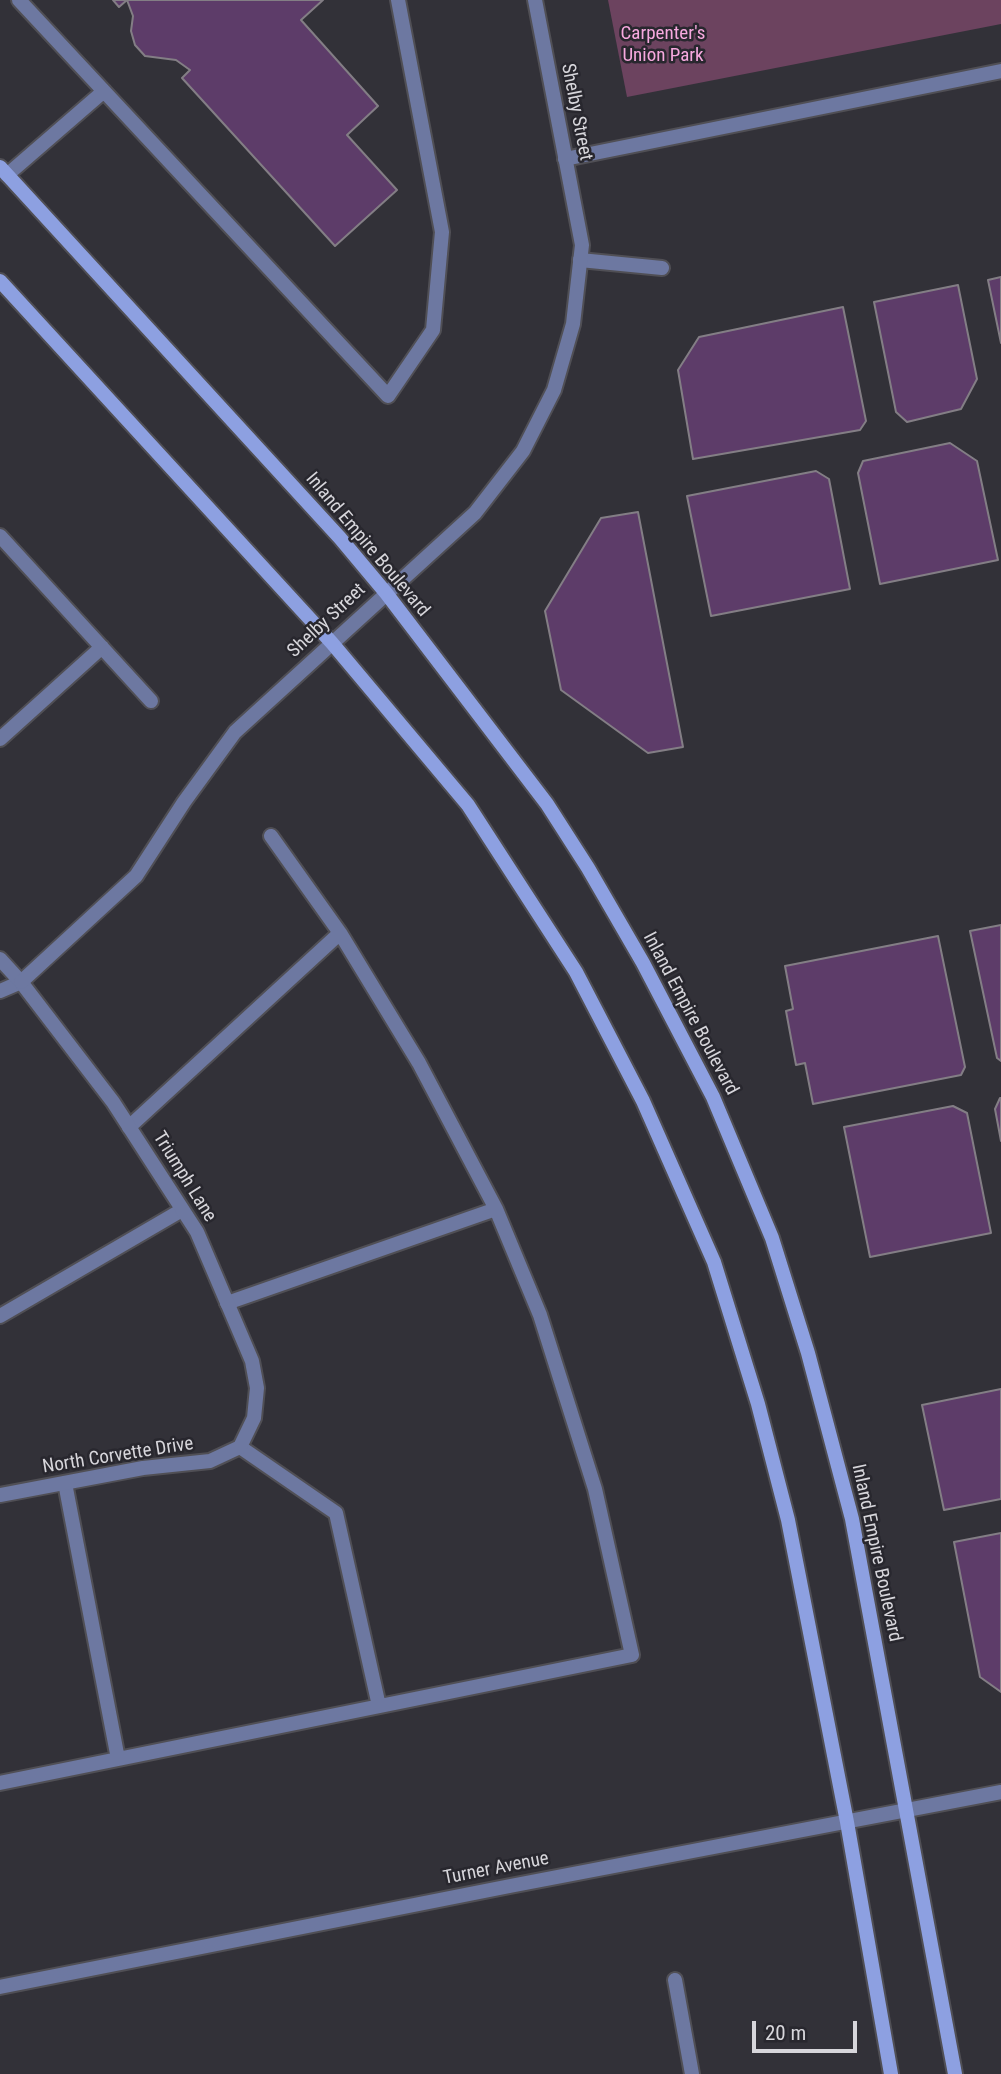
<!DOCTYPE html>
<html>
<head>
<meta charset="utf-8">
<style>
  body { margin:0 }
  #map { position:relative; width:1001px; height:2074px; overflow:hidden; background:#323138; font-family:"Roboto Condensed",sans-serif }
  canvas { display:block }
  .scale { position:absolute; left:752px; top:2021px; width:105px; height:32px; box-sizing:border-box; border:4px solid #d7d6db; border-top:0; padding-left:9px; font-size:21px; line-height:24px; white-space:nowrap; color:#d7d6db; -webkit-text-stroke:5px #28272e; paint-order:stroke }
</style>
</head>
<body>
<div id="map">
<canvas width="1001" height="2074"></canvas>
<div class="scale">20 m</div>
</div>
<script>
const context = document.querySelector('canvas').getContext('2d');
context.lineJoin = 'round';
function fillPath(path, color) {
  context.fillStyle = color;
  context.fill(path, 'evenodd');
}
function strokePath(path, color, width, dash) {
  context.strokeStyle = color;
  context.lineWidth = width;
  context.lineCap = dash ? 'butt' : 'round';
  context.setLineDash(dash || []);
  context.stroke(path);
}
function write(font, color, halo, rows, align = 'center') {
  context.font = font + ' "Roboto Condensed",sans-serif';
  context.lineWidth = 5;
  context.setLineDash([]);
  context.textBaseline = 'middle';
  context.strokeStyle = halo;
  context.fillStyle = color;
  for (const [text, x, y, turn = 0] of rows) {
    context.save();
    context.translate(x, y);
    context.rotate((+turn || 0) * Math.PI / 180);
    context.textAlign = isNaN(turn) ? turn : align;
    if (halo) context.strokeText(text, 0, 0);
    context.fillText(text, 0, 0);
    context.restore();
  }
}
const green = new Path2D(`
  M608 0H1001V24L627 97Z`);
const building = new Path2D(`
  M113 0H323L301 20 378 106 347 135 397 190 335 246 182 78 190 70 176 60 145 56 135 45 131 31 133 16 127 0 119 7Z
  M1001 277V343L988 280Z
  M958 285 977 379 961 409 907 422 896 412 874 302Z
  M843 307 866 421 860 430 693 459 678 370 699 337Z
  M950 443 977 461 998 560 880 584 858 473 863 461Z
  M816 471 829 479 850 589 711 616 687 496Z
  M638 512 683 747 648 753 561 690 545 611 601 518Z
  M1001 925V1061L997 1058 970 931Z
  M938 936 965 1067 961 1075 813 1104 805 1063 796 1065 786 1011 793 1009 785 966Z
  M1000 1098H1001V1141L995 1109Z
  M953 1106 967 1113 991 1233 870 1257 844 1127Z
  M1001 1389V1499L944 1510 922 1405Z
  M1001 1533V1692L980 1677 954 1542Z`);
const service = new Path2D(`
  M19 0 388 396 433 330 442 232 398 0
  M565 159 1001 71
  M7 175 104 91
  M580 260 662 268
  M0 536 151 701
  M0 739 102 647
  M0 991 21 982
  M129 1127 340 933
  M227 1303 496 1209
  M0 1316 182 1210
  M240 1447 336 1513 379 1706
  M65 1483 118 1759
  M0 1783 632 1655 595 1489 540 1315 496 1209 419 1063 340 933 271 836
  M675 1980 692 2074`);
const minor = new Path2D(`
  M0 959 21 982 113 1102 197 1232 252 1361 257 1388 254 1418 240 1447 210 1461 143 1468 0 1495`);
const tertiary = new Path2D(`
  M21 982 136 876 184 802 235 732 475 513 523 451 554 390 573 324 582 245 535 0
  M0 1987 510 1886 1001 1792`);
const secondary = new Path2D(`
  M0 167 340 538 386 593 547 804 588 868 643 963 713 1097 772 1238 808 1353 852 1519 955 2074
  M0 281 332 643 468 805 576 972 643 1101 714 1262 758 1404 788 1520 847 1822 891 2074`);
const parkNames = [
  ["Carpenter's",663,34],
  ["Union Park",663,56]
];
const streetNames = [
  ["Shelby Street",576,112,79],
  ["Inland Empire Boulevard",367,545,50],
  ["Shelby Street",327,621,-43],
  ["Inland Empire Boulevard",690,1014,62],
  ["Triumph Lane",184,1177,58],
  ["North Corvette Drive",118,1456,-9],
  ["Inland Empire Boulevard",876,1553,78],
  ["Turner Avenue",496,1869,-11]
];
fillPath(green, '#6c435f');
fillPath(building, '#5d3c69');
strokePath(building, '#837e85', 2);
strokePath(service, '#504f55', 18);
strokePath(minor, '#504f55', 18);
strokePath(tertiary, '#504f55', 18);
strokePath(secondary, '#504f55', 18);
strokePath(service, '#6d78a1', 14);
strokePath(minor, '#6d78a1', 14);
strokePath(tertiary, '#6d78a1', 14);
strokePath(secondary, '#8da0e1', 14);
write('19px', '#f7a9df', '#28272e', parkNames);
write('19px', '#d7d6db', '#28272e', streetNames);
</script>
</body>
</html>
